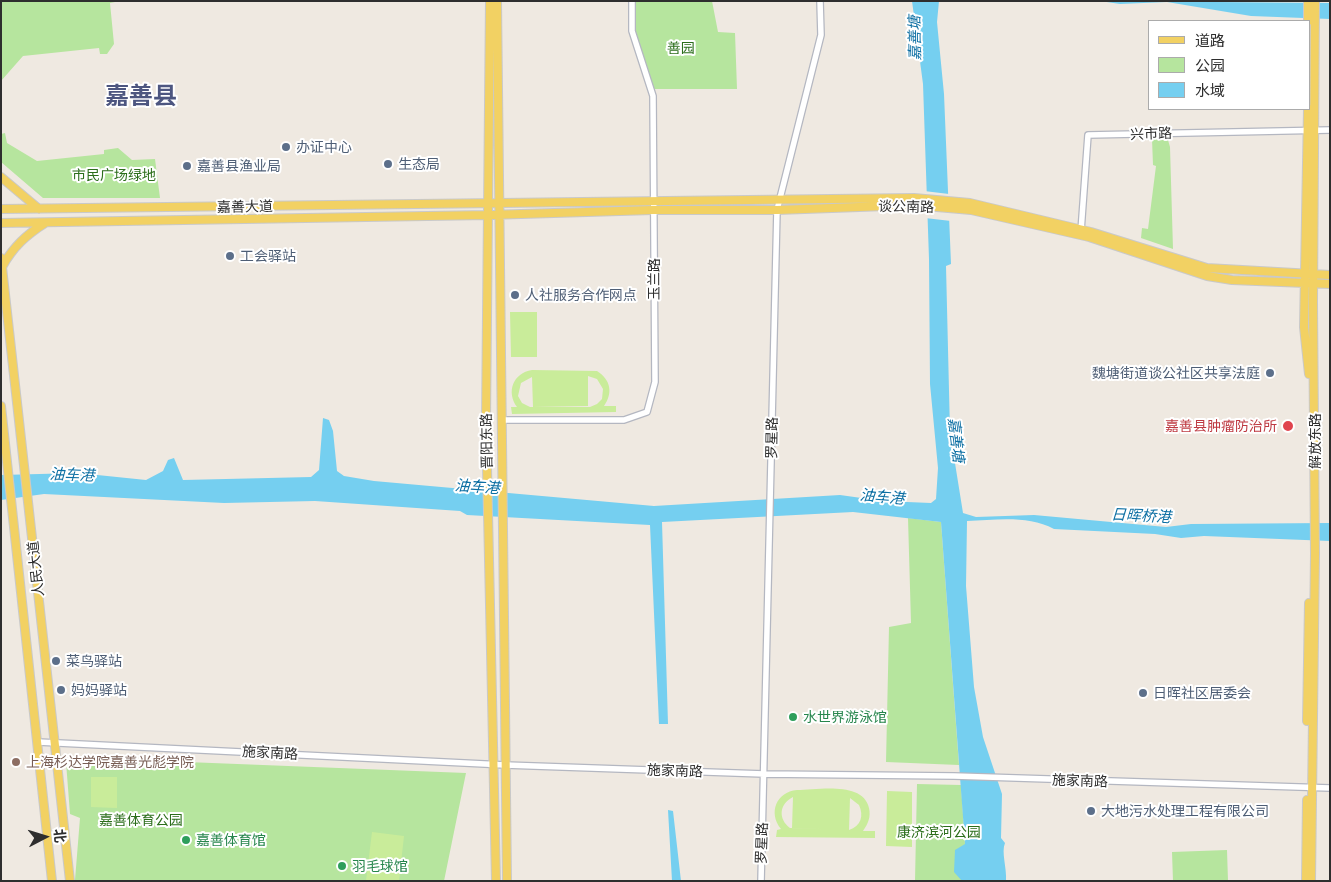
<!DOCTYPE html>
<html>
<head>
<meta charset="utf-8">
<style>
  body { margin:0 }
  #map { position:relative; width:1331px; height:882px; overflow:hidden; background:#efe9e1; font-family:Lato,"Noto Sans SC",sans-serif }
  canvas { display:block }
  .frame { position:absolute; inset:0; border:2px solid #2e2e2e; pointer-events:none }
  .legend { position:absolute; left:1148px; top:20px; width:162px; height:90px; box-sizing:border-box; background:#fff; border:1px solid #ababab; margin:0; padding:6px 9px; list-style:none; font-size:15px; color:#2e2e2e }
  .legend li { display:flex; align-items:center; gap:10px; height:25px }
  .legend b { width:25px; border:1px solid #ababab }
  .north { position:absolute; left:20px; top:812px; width:50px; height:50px; -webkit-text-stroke:4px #fff; paint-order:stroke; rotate:85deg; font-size:14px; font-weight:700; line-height:20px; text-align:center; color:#2e2e2e }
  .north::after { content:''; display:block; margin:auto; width:18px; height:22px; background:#2e2e2e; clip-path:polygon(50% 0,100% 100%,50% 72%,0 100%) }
</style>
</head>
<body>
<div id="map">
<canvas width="1331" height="882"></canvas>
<div class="frame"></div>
<ul class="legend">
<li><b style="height:6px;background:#f2d163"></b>道路</li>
<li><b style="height:14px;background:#b6e59e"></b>公园</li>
<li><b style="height:14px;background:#75cff0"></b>水域</li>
</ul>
<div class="north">北</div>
</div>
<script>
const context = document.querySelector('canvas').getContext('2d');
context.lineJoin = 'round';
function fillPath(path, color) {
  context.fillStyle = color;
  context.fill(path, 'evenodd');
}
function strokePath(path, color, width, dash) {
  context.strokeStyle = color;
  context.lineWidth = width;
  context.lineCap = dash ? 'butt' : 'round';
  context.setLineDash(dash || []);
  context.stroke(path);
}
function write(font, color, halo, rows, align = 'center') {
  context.font = font + ' Lato,"Noto Sans SC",sans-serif';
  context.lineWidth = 4;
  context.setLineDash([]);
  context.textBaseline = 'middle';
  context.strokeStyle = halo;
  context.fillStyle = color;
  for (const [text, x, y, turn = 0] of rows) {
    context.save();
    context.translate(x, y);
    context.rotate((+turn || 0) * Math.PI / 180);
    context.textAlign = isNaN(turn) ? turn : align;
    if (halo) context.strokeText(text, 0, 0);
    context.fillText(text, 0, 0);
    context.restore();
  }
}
const green = new Path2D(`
  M1 1H120L110 3 114 44 107 54H100L99 48 23 56 1 81Z
  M634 1H712L718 32 735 33 737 89H654L634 30Z
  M5 133 7 143 37 161 104 154V150L118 148 132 160 155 159 160 198H43L1 162V134Z
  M1152 139 1168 140 1170 147 1173 249 1141 238 1142 228 1148 229 1156 166 1153 165Z
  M908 518 941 522 959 765 886 762 889 627 911 623Z
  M71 758H85L466 773 444 881H77L75 880 80 818 70 814 66 762Z
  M917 784 961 785 965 844 962 881H915Z
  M1227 850 1228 881H1173L1172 852Z`);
const pitch = new Path2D(`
  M510 312H537V357H511Z
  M532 370 597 371C611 380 613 393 604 406H616V412L512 414 511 407H517C506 392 513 373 532 370ZM588 376 597 379 603 389 602 399 597 404 590 407H530L522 403 518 396 521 383 532 377 533 407 588 406Z
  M91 777H117V808L91 807Z
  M797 790C818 790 863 781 869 808 871 817 868 824 863 831H875V838L776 837 777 830 781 829C768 813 776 792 797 790ZM793 797 792 828 848 830 790 828C778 819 779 804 793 797ZM850 798 859 805C864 816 861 826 849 830Z
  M887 791 912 792V847L886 846Z
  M372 832 404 836 399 881H366Z`);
const water = new Path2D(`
  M912 1H939L937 22 944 94 951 264 946 266 950 432 963 513 976 517 1034 515 1166 527 1191 524 1330 523V541L1204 536 1181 538 1155 534 1054 529C1028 515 996 520 967 521L966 586 974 687 983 737 1002 794 1001 838 1005 843C1001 852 1007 868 1006 881H962L954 872 955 850 965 844 941 522 853 512 662 522 668 724H659L650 525 467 515 460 511 315 501 224 503 44 494 1 500V475L78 473 146 480 163 471 168 460 174 458 183 480 311 477 319 470 323 418 329 420 333 431 337 471 344 476 374 481 654 506 840 495 883 501 931 503 936 499 938 468 930 384 929 259 923 84Z
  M1100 1 1330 3V19L1251 16 1167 2 1120 4Z
  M668 810 673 811 681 881H672Z`);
const pier = new Path2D(`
  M924 191 949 194 951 221 925 218Z`);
const minor = new Path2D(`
  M1081 231 1088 135 1330 130
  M501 420H624L647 412 655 382 653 96 632 31V1
  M38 742 505 765 764 774 954 776 1330 788
  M761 881 777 210 821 35 820 1`);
const major = new Path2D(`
  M490 1 486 421 496 881
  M497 1 507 881
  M1308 21V1
  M1308 109 1304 327 1309 374
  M1 177 39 209
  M1 209 914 198 970 203 1091 232 1207 268 1330 275
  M1 223 488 215 653 210H777L914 205 971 210 1089 237 1207 276 1232 280 1330 284
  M1 258 70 881
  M2 267C13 247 26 235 45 223
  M1 406 52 881
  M1307 721 1309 603
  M1306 881 1307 800
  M1311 881 1315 554 1313 302 1315 1`);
const markers = [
  [286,147,5,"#5c6f8a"],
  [388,164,5,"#5c6f8a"],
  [187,166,5,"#5c6f8a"],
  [230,256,5,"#5c6f8a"],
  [515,295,5,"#5c6f8a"],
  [1270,373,5,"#5c6f8a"],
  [1288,426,6,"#e0444e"],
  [56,661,5,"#5c6f8a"],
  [61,690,5,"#5c6f8a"],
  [1143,693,5,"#5c6f8a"],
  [793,717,5,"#2e9e5b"],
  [16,762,5,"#8d6e63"],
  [1091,811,5,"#5c6f8a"],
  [186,840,5,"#2e9e5b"],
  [342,866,5,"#2e9e5b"]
];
const parkNames = [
  ["善园",681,48],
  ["市民广场绿地",114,175],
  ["嘉善体育公园",141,820],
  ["康济滨河公园",939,832]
];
const streetNames = [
  ["兴市路",1151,134,-2],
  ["嘉善大道",245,207,-1],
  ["谈公南路",906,207,1],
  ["玉兰路",654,279,-90],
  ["罗星路",772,438,-89],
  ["晋阳东路",487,441,-91],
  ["解放东路",1315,441,-90],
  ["人民大道",36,569,-96],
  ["施家南路",270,753,3],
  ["施家南路",675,771,2],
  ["施家南路",1080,781,2],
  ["罗星路",762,843,-88]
];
const serviceNames = [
  ["办证中心",296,147],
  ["生态局",398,164],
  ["嘉善县渔业局",197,166],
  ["工会驿站",240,256],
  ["人社服务合作网点",525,295],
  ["魏塘街道谈公社区共享法庭",1260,373,"right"],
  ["菜鸟驿站",66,661],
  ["妈妈驿站",71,690],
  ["日晖社区居委会",1153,693],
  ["大地污水处理工程有限公司",1101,811]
];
const healthNames = [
  ["嘉善县肿瘤防治所",1277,426]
];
const leisureNames = [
  ["水世界游泳馆",803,717],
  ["嘉善体育馆",196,840],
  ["羽毛球馆",352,866]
];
const educationNames = [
  ["上海杉达学院嘉善光彪学院",26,762]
];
const waterNames = [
  ["嘉善塘",915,38,-91],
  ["嘉善塘",956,440,83],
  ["油车港",72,475,2],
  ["油车港",477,487,4],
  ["油车港",882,497,5],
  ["日晖桥港",1141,516,3]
];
const townNames = [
  ["嘉善县",141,96]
];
fillPath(green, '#b6e59e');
fillPath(pitch, '#c9ec9a');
fillPath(water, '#75cff0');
fillPath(pier, '#efe9e1');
strokePath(minor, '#b4b7c1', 8);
strokePath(major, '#c9c9c9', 10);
strokePath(minor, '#fff', 5.5);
strokePath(major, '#f2d163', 8);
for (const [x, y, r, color] of markers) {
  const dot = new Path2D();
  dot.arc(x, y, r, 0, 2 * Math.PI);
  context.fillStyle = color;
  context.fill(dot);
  strokePath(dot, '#fff', 2);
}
write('14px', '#2c6e1b', '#fff', parkNames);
write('14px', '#2e2e2e', '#fff', streetNames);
write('14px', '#4e5e75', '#fff', serviceNames, 'left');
write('14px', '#be3a42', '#fff', healthNames, 'right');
write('14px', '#27864d', '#fff', leisureNames, 'left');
write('14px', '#785e54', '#fff', educationNames, 'left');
write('italic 15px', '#0d6fa3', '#fff', waterNames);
write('bold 24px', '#4d5680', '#fff', townNames);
</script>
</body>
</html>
